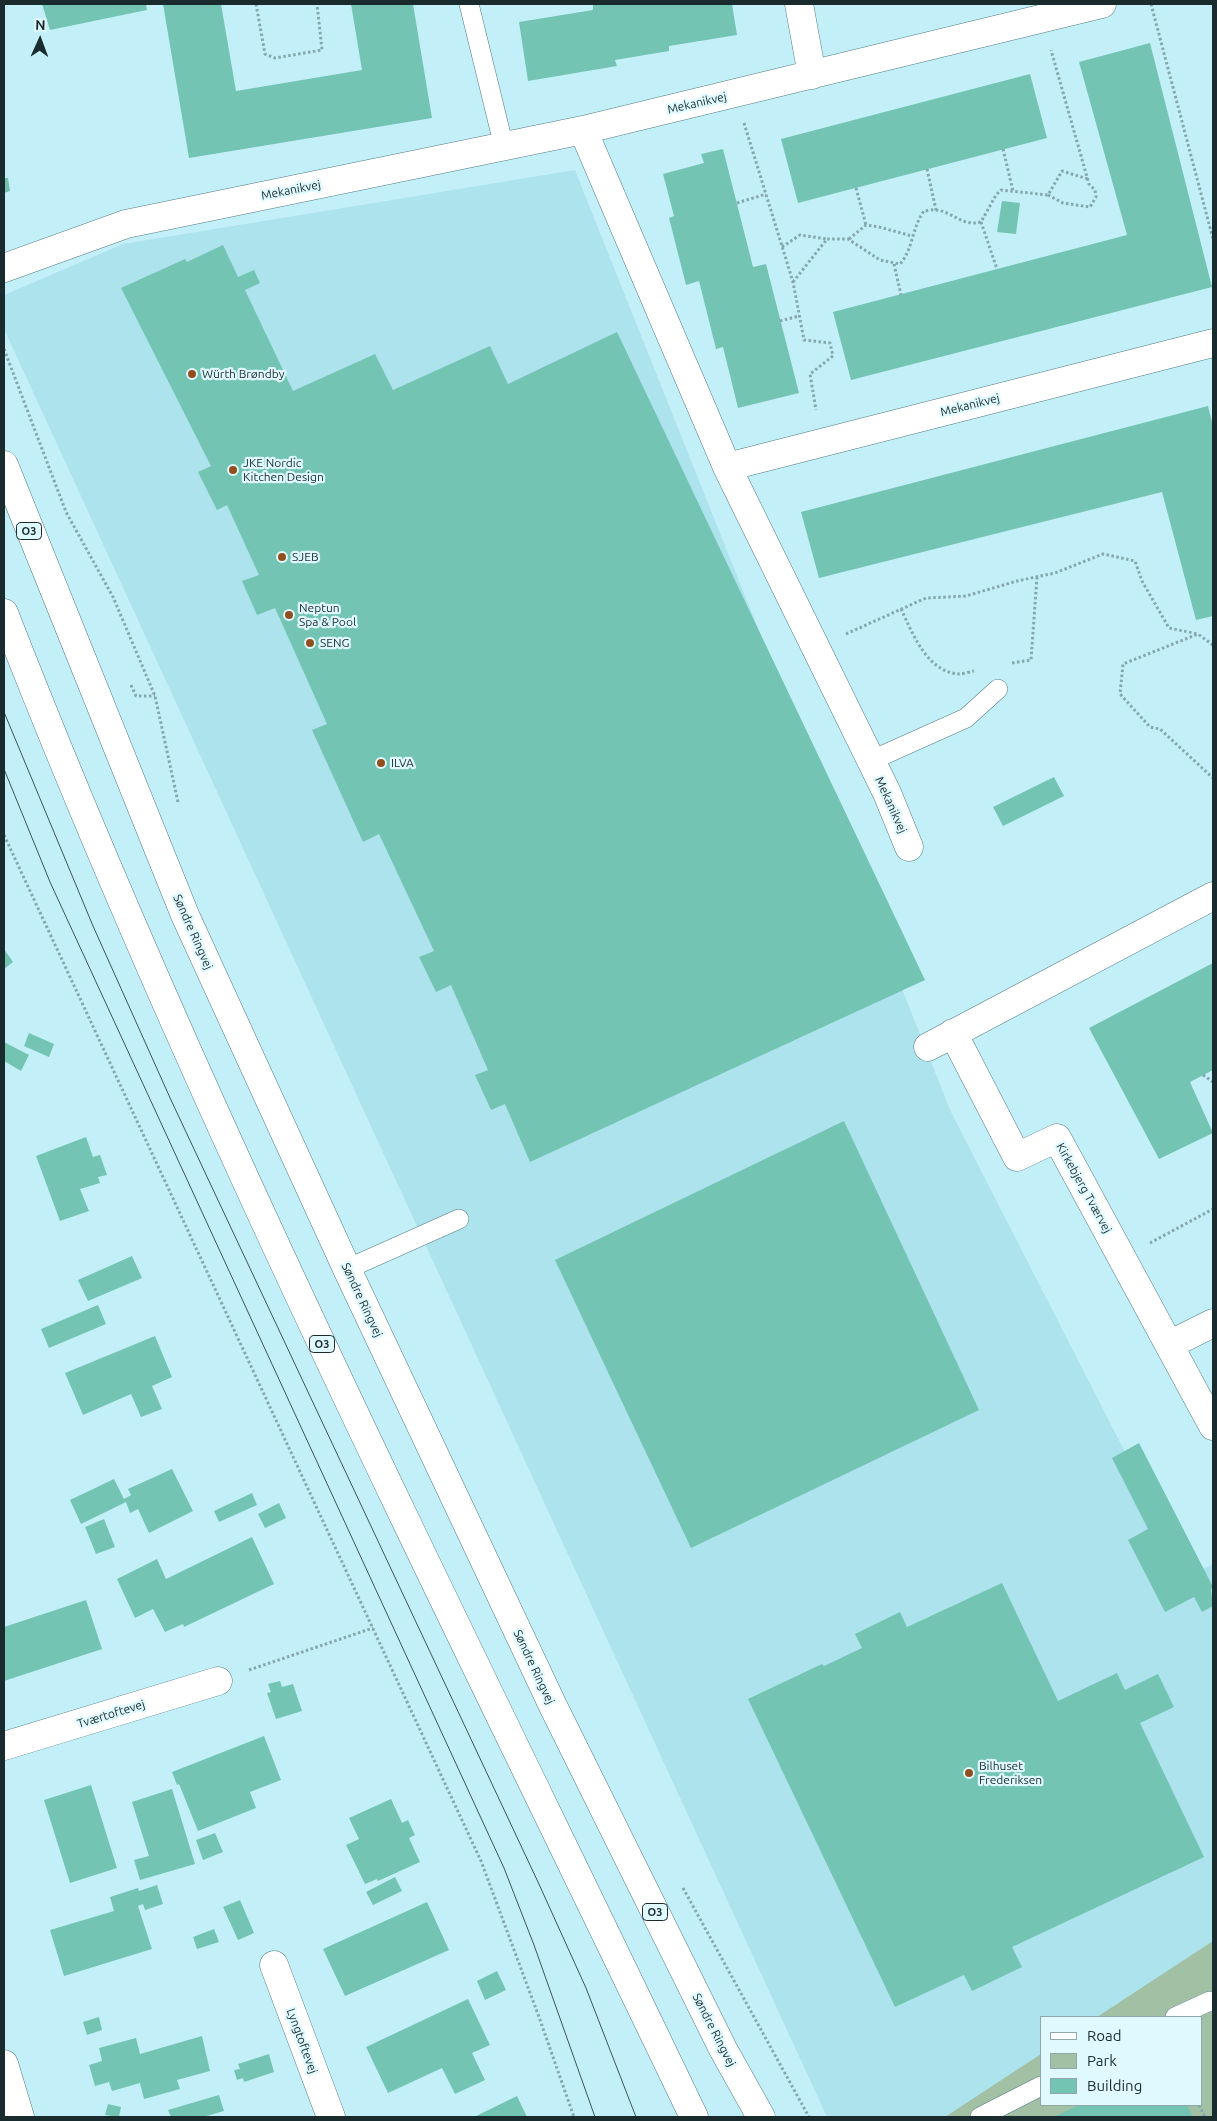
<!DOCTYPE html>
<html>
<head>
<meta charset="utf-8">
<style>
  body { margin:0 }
  #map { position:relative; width:1217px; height:2121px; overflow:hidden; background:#c3f0f8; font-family:Ubuntu,sans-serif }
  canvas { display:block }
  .frame { position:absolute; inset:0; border:5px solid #1a2b2e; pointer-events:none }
  .legend { position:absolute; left:1040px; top:2016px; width:162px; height:90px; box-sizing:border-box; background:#dff9fe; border:1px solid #90a7ab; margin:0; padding:6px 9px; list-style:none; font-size:15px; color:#1a2b2e }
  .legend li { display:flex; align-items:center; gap:10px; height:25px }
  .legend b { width:25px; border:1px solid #90a7ab }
  .north { position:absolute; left:15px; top:15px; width:50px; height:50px; -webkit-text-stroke:4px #dff9fe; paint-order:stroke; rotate:2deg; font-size:14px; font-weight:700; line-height:20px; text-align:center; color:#1a2b2e }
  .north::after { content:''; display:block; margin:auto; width:18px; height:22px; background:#1a2b2e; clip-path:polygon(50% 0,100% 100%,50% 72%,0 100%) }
</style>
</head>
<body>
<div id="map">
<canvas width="1217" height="2121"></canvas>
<div class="frame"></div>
<ul class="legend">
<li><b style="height:6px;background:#fff"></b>Road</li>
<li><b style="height:14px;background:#a1c0a4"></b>Park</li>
<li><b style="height:14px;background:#74c4b3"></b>Building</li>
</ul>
<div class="north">N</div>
</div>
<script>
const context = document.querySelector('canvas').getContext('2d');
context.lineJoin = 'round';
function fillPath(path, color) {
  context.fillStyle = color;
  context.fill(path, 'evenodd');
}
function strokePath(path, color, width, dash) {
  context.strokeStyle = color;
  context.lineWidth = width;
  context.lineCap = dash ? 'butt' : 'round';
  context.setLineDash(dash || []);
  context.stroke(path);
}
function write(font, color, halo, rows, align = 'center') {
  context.font = font + ' Ubuntu,sans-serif';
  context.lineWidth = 4.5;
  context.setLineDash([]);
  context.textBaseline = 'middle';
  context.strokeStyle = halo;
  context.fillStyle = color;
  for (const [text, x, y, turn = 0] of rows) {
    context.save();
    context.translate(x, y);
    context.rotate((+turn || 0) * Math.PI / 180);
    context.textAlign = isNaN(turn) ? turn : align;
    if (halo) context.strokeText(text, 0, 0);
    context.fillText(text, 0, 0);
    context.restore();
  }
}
const built = new Path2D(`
  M575 170 951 1112 1189 1577 1213 1564V2117H827L4 329V295L123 244ZM1041 2017H1201V2105H1041Z`);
const green = new Path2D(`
  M1213 1941V2117H945L1041 2054V2105H1201V2017H1097Z`);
const building = new Path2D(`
  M42 4H146L147 10 50 30Z
  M163 4H221L236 91 362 70 351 4H413L432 118 189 158Z
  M593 4H732L737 35 669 46V51L615 60 617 66 528 81 519 22 593 10Z
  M1150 43 1212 287 851 380 833 312 1127 235 1079 62Z
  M1030 74 1047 138 798 203 781 139Z
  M723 149 753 267 766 264 799 393 738 408 723 347 716 349 699 281 686 285 669 218 674 216 663 174 704 163 701 154Z
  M4 178H8L10 191 4 193Z
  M1002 201 1020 203 1016 234 997 232Z
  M223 245 238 277 254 270 260 283 245 290 293 391 375 354 393 390 490 346 508 384 617 332 925 980 530 1162 505 1104 491 1110 475 1075 488 1070 451 985 436 992 419 957 434 951 379 834 363 842 312 730 327 724 275 608 257 615 242 581 259 575 227 505 217 510 198 472 211 466 121 288 185 259 187 262Z
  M1208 406 1213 426V616L1196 620 1162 492 819 578 801 512Z
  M1054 777 1064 796 1003 826 993 807Z
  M4 949 13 962 4 969Z
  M1213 963V1070L1190 1082 1213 1133 1159 1159 1089 1028Z
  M29 1033 54 1044 49 1057 24 1046Z
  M4 1042 29 1055 21 1071 4 1061Z
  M844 1121 979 1410 691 1548 555 1260Z
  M86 1137 93 1157 100 1155 107 1175 98 1177 100 1183 80 1189 89 1211 60 1221 36 1156Z
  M132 1256 142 1278 88 1301 78 1280Z
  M98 1305 106 1324 49 1348 41 1329Z
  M155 1336 172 1377 152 1386 162 1409 141 1417 131 1394 83 1415 65 1373Z
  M1139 1443 1213 1587 1211 1589 1213 1606 1202 1612 1194 1597 1165 1612 1128 1540 1148 1529 1112 1458Z
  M172 1469 193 1511 149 1533 138 1509 130 1513 126 1502 81 1524 70 1500 114 1479 124 1499 131 1495 128 1489Z
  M252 1493 257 1505 219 1522 214 1511Z
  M279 1503 286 1518 265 1528 258 1514Z
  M104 1519 115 1547 96 1554 85 1527Z
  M252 1537 274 1584 184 1627 183 1624 165 1632 153 1609 135 1618 117 1579 157 1559 166 1579Z
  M1002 1583 1058 1701 1117 1673 1125 1690 1158 1674 1174 1707 1140 1723 1204 1857 1012 1947 1022 1967 972 1991 964 1975 895 2007 748 1699 822 1664 824 1666 862 1648 855 1634 900 1612 907 1627Z
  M86 1600 102 1649 4 1681V1627Z
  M280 1681 282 1687 293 1684 302 1711 276 1719 267 1693 271 1692 268 1684Z
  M264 1736 281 1780 250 1792 256 1808 198 1831 179 1784 177 1785 172 1772Z
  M91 1785 117 1868 70 1883 44 1800Z
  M172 1789 195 1864 140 1880 134 1860 149 1856 132 1802Z
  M391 1799 402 1823 408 1820 415 1835 409 1838 420 1862 378 1881 377 1879 365 1884 346 1845 359 1839 349 1818Z
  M215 1833 223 1852 203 1860 196 1840Z
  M395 1877 402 1891 373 1905 366 1892Z
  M157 1885 163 1904 145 1910 143 1904 138 1906 152 1949 64 1976 50 1930 114 1911 110 1897 138 1888 139 1891Z
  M240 1900 254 1933 238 1940 223 1907Z
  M427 1902 449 1950 345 1996 323 1949Z
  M214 1929 219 1942 197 1949 193 1937Z
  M497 1971 506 1990 485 2000 477 1981Z
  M468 1999 490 2045 472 2053 485 2080 455 2094 442 2068 388 2093 366 2047Z
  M99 2017 102 2030 87 2035 83 2022Z
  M202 2036 210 2071 177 2080 180 2089 144 2099 140 2083 112 2091 109 2082 95 2086 89 2065 102 2061 99 2048 136 2038 140 2054Z
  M269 2054 274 2072 244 2082 243 2078 237 2080 234 2070 240 2069 238 2064Z
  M219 2095 224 2111 203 2117H171L168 2110Z
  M517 2096 527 2117H474Z
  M108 2104 121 2107 119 2117 105 2115Z
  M1079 2105H1187L1193 2117H1054Z`);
const path = new Path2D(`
  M256 4 265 54 275 58 322 50 317 4
  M1151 4 1213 239
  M744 123 793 282 804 340 830 343 833 356 810 374 816 410
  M1003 149 1013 191
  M927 169 936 210
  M856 188 866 225
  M1048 195 1063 203 1090 207 1096 197 1095 190 1089 184 1051 50
  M737 203 766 194
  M981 222 997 269
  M849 239 866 225 879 227 912 236
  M782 247 800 235 827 239
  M894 264 901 295
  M793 282 827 239H848L880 260 900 264C913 250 912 227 924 211 927 211 932 209 936 210 953 212 963 227 981 222L996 195 1001 190 1048 195 1062 171 1088 179
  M780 321 799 316
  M4 349 66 512 113 597 155 696 178 802
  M901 609C913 634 927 672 959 674 963 674 970 672 974 671
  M846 634 926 598 966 596 1017 581 1055 573 1103 554 1135 561 1142 581 1169 628 1198 634
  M1213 645 1198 634 1123 664 1120 694 1150 727 1160 729 1213 778
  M1012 663 1031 660 1037 577
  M131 685 136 696H155
  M4 835 481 1861 539 2017 574 2117
  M1203 1075 1213 1082
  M1150 1243 1213 1209
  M249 1670 373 1628
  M683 1888 809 2117
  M1199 2105 1205 2117`);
const service = new Path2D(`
  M469 4 504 147
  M870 761 966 718 998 689
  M347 1269 459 1219
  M1175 2017 1210 2001 1213 2002
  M980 2117 1041 2086`);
const minor = new Path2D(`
  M799 4 812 75
  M583 130 727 467 887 793 909 847
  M4 268 126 224 583 130 1102 4
  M727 467 1213 343
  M953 1033 1017 1157 1057 1138 1213 1426
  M928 1047 1213 896
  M1169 1345 1213 1323
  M4 1746 218 1681
  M274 1965 331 2117
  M4 2064 20 2117`);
const primary = new Path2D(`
  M4 465 185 915 347 1269 553 1706 723 2049 761 2117
  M4 613C204 1127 456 1620 694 2117`);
const tram = new Path2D(`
  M4 712 93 926 171 1100 538 1882 586 1988 636 2117
  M4 769 50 882 504 1868 534 1945 595 2117`);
const markers = [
  [192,374,5,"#924f1e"],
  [233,470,5,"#924f1e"],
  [282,557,5,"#924f1e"],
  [289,615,5,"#924f1e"],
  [310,643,5,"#924f1e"],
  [381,763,5,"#924f1e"],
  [969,1773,5,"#924f1e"]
];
const shields = [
  [29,531,25],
  [322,1344,25],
  [655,1912,25]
];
const shieldNames = [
  ["O3",29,531],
  ["O3",322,1344],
  ["O3",655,1912]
];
const streetNames = [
  ["Mekanikvej",697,103,-13],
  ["Mekanikvej",291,190,-11],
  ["Mekanikvej",970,405,-14],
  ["Mekanikvej",891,805,66],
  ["Søndre Ringvej",193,932,66],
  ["Kirkebjerg Tværvej",1084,1188,61],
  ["Søndre Ringvej",362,1300,65],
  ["Søndre Ringvej",534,1667,65],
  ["Tværtoftevej",111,1714,-17],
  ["Søndre Ringvej",714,2030,63],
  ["Lyngtoftevej",302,2041,70]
];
const poiNames = [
  ["Würth Brøndby",202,374],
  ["JKE Nordic",243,463],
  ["Kitchen Design",243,477],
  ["SJEB",292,557],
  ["Neptun",299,608],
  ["Spa & Pool",299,622],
  ["SENG",320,643],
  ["ILVA",391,763],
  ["Bilhuset",979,1766],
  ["Frederiksen",979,1780]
];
fillPath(built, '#ade3ed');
fillPath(green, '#a1c0a4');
fillPath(building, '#74c4b3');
strokePath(service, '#527b83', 20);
strokePath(minor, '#527b83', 29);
strokePath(primary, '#527b83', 29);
strokePath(path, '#84a7ad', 3, [2.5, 2.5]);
strokePath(service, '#fff', 19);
strokePath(minor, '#fff', 28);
strokePath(primary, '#fff', 28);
strokePath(tram, '#3d5458', 1);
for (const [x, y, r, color] of markers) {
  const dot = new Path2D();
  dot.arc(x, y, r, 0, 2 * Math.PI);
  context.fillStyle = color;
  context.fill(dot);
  strokePath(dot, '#dff9fe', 2);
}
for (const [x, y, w] of shields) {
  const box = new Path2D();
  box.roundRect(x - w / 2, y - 8.5, w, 17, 4);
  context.fillStyle = '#dff9fe';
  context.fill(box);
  strokePath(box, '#1a2b2e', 1);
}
write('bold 11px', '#1a2b2e', null, shieldNames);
write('12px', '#1a2b2e', '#dff9fe', streetNames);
write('12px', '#1a2b2e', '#dff9fe', poiNames, 'left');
</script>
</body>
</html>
